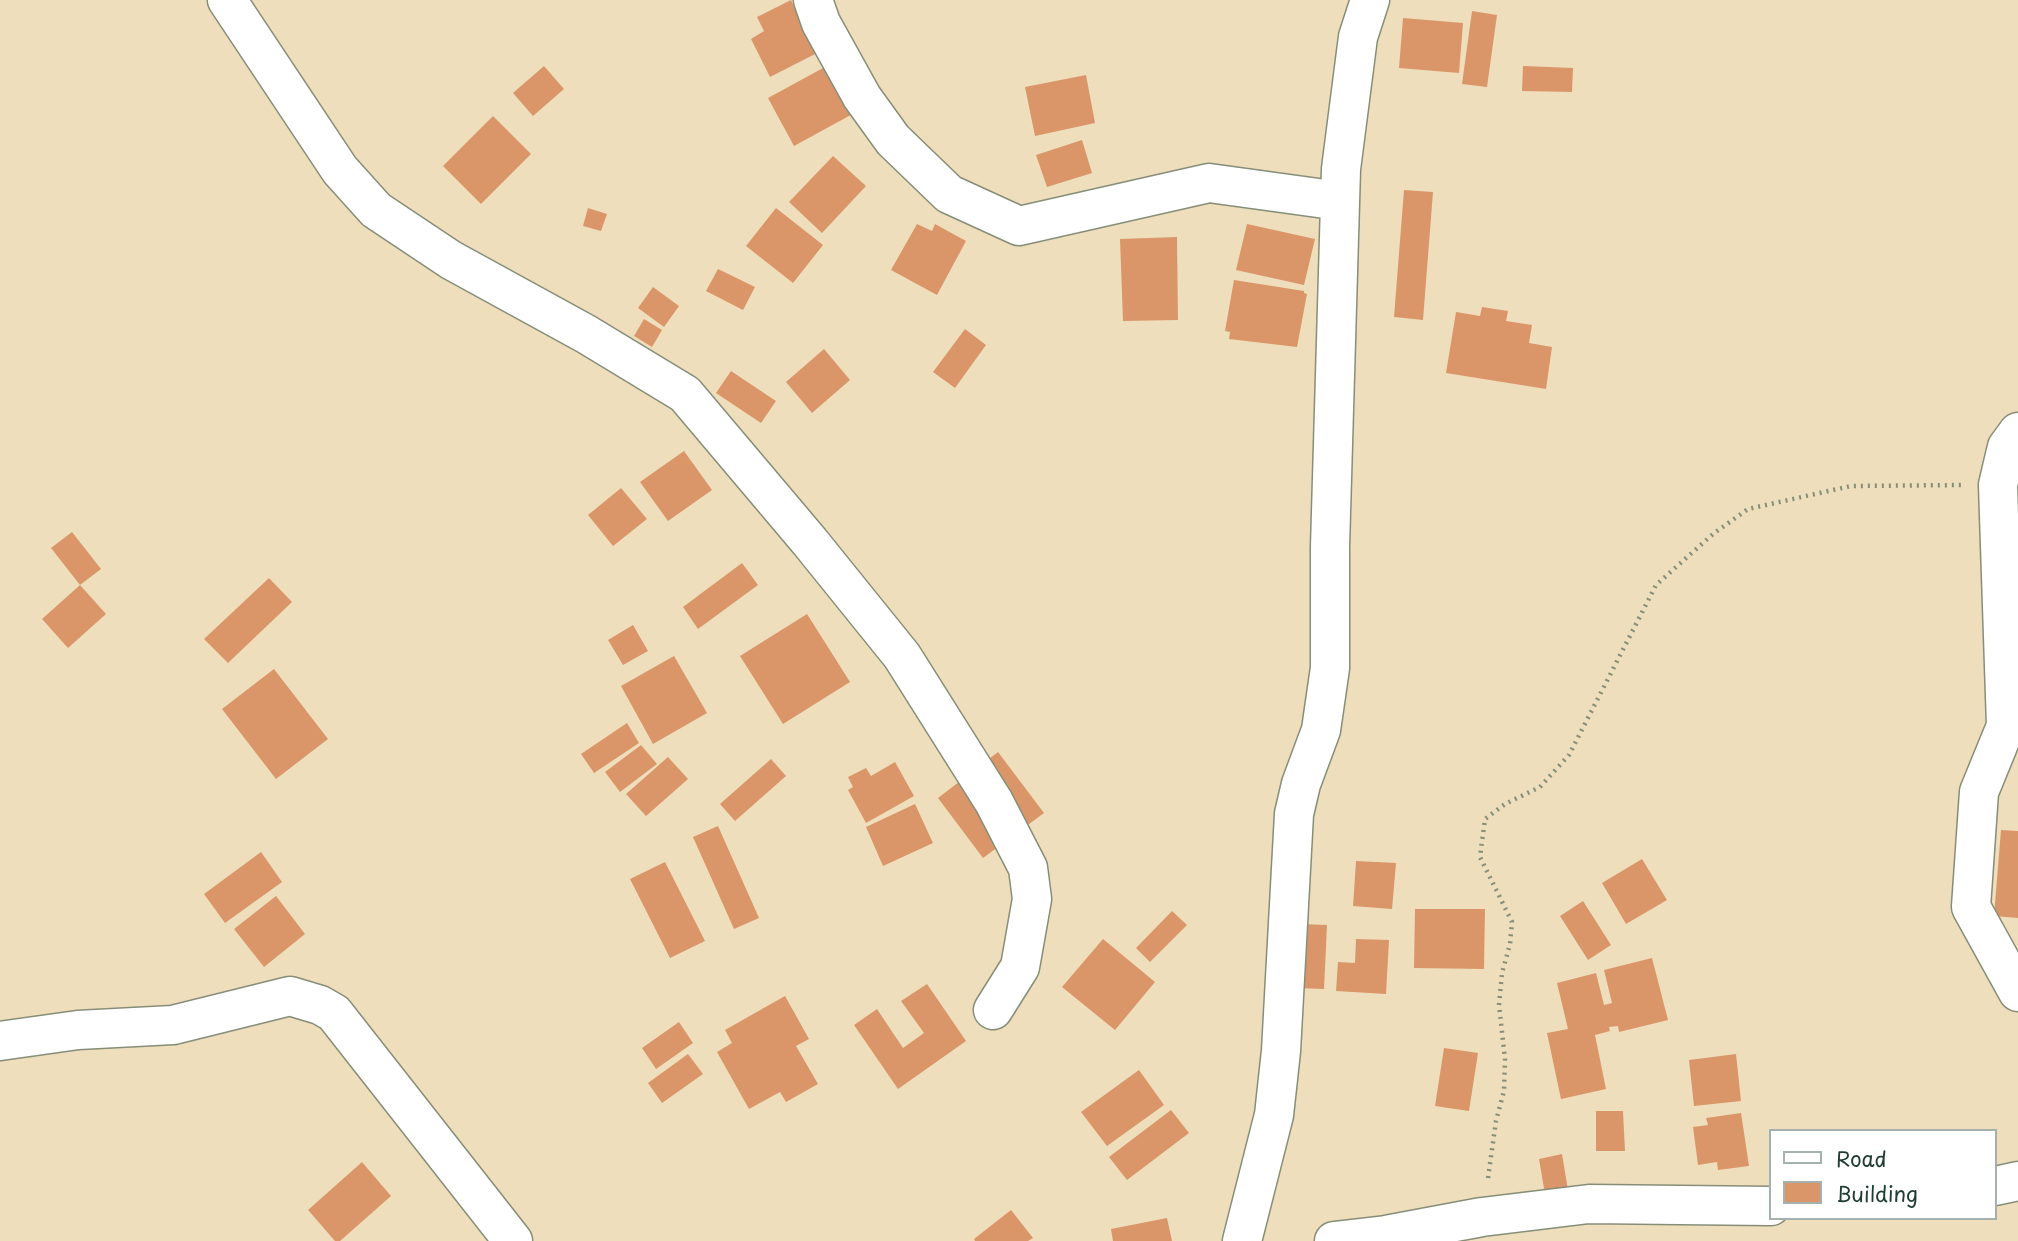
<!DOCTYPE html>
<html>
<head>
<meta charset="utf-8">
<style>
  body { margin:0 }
  #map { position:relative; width:2018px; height:1241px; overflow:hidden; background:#eedebc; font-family:"Playpen Sans",sans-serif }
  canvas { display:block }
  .legend { position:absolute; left:1769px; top:1129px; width:228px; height:91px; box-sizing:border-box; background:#fff; border:2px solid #a5b1ae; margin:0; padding:9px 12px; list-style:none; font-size:21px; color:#1f3d34 }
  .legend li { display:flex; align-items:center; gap:14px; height:35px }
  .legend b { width:35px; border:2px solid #a5b1ae }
</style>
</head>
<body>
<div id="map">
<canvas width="2018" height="1241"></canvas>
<ul class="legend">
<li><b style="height:9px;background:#fff"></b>Road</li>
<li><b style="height:19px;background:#da9669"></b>Building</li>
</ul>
</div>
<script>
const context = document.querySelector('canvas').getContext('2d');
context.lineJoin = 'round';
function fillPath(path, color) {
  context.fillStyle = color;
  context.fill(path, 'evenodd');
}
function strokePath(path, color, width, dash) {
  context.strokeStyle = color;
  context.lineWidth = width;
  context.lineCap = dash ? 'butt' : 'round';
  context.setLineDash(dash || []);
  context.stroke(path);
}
const building = new Path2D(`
  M791 0 797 13 831 46 770 77 751 39 764 31 757 17Z
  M1472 11 1497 15 1487 87 1462 84Z
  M1403 18 1463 23 1459 73 1399 68Z
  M834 62 860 110 794 146 768 98Z
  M544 66 564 89 533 116 513 93Z
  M1523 66 1573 68 1572 92 1522 91Z
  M1086 75 1095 123 1035 136 1025 87Z
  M493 116 531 154 481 204 443 166Z
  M1082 140 1092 173 1047 187 1036 155Z
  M833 156 866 186 822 233 789 202Z
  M1404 190 1433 192 1423 320 1394 317Z
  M588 208 607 214 601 231 583 226Z
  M776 208 823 245 793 283 746 246Z
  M917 224 932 231 935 224 966 241 937 295 891 270Z
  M1247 224 1315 239 1304 285 1236 270Z
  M1177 237 1178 320 1123 321 1120 239Z
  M718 269 755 287 743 310 706 291Z
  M1234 280 1304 291V293L1307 294 1297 347 1229 339 1230 332 1225 331Z
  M653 287 679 306 664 327 638 308Z
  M1482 307 1508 311 1506 321 1532 325 1529 343 1552 347 1546 389 1446 373 1456 312 1480 316Z
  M644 319 662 330 652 347 634 336Z
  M965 329 986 345 955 388 933 372Z
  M824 349 850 380 812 413 786 382Z
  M731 371 776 401 761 423 716 393Z
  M684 451 712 490 668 521 640 482Z
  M621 488 647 519 613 546 588 515Z
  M72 532 101 569 80 585 51 548Z
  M742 563 758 585 698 629 683 607Z
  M269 578 292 602 228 663 204 639Z
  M80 585 106 614 68 648 42 619Z
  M807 614 850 682 783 724 740 656Z
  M633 625 648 651 623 665 608 640Z
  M674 656 707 713 653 744 621 686Z
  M274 669 328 739 276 779 222 709Z
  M627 723 639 743 594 773 581 754Z
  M641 745 657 764 620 792 605 772Z
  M998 752 1044 813 983 858 938 798Z
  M668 757 688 779 646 816 626 794Z
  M771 759 786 776 735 821 720 804Z
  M895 762 914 796 866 823 848 790 853 787 848 777 866 768 871 776Z
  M915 804 933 843 883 866 866 827Z
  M718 826 759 918 734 929 693 837Z
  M2001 830 2018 831V918L1994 916Z
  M261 852 282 882 225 923 204 894Z
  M1642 859 1667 900 1626 924 1602 883Z
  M1356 861 1396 863 1392 909 1353 906Z
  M665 862 705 941 670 958 630 879Z
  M276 896 305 934 264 967 234 929Z
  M1583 901 1611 945 1588 960 1560 916Z
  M1415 909H1485L1484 969 1414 968Z
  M1172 911 1187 925 1150 962 1136 948Z
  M1299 924 1327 925 1324 989 1296 988Z
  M1103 939 1155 982 1115 1030 1062 987Z
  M1356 939 1389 940 1386 994 1336 991 1338 962 1355 963Z
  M1652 958 1668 1020 1619 1032 1618 1026 1609 1027 1610 1031 1595 1035 1606 1089 1561 1099 1547 1033 1568 1029 1557 983 1596 973 1604 1005 1612 1003 1604 970Z
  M927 984 966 1041 898 1089 854 1025 877 1009 903 1048 924 1033 901 1001Z
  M785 996 809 1039 796 1046 818 1084 786 1102 780 1092 749 1109 717 1052 732 1043 725 1030Z
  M679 1022 693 1043 656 1069 642 1048Z
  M1444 1048 1478 1053 1469 1111 1435 1106Z
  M688 1054 703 1074 662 1103 648 1083Z
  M1736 1054 1741 1101 1694 1106 1689 1060Z
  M1139 1070 1164 1105 1107 1146 1081 1112Z
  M1171 1110 1189 1133 1127 1180 1109 1157Z
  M1596 1111H1623L1625 1151H1596Z
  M1741 1113 1749 1166 1718 1170 1717 1162 1698 1165 1693 1127 1708 1125 1706 1118Z
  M1562 1154 1569 1196 1546 1200 1539 1159Z
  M362 1162 391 1196 340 1241H335L308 1210Z
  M1011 1210 1033 1238 1028 1241H975L974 1239Z
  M1167 1218 1172 1241H1113L1111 1229Z`);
const path = new Path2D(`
  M1488 1178 1496 1121 1504 1091 1505 1059 1499 1005 1502 973 1510 944 1512 922 1480 857 1485 819 1505 804 1540 787 1569 755 1656 585 1713 534 1748 509 1851 486 1961 485`);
const street = new Path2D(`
  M227 0 340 170 376 210 451 260 586 334 685 394 810 542 902 656 994 802 1028 868 1032 899 1020 967 993 1010
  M813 0 821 23 862 97 893 140 949 194 1019 226 1209 183 1340 201
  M2018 432 2007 447 1998 485 2006 726 1979 792 1971 907 2018 992
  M0 1041 78 1030 173 1025 290 996 320 1005 334 1013 513 1241
  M1995 1186 2018 1181
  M1242 1241 1274 1115 1281 1051 1294 814 1301 784 1321 730 1330 668V547L1341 169 1358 37 1370 0
  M1334 1241 1386 1235 1482 1217 1589 1204 1771 1206`);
fillPath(building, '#da9669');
strokePath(street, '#868e78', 41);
strokePath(path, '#868e78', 4.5, [2, 5]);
strokePath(street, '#fff', 38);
</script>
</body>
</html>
